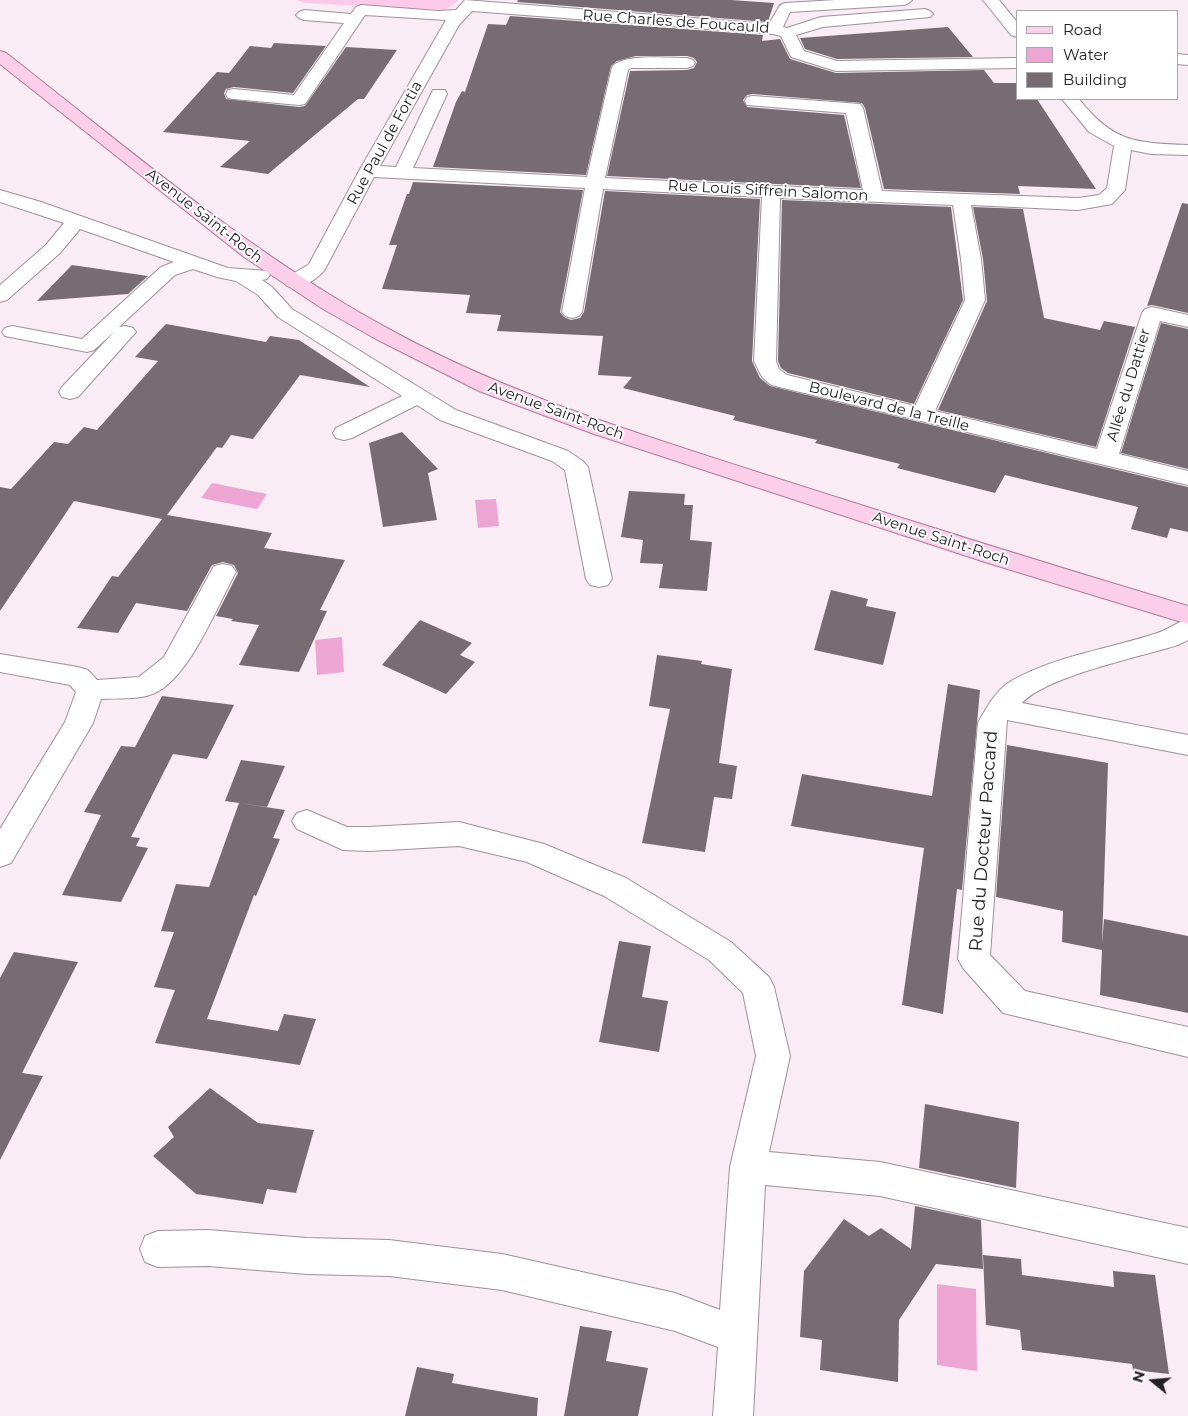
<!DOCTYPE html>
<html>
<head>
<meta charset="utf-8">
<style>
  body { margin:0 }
  #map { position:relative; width:1188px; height:1416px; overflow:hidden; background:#faecf5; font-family:Montserrat,sans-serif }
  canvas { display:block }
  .legend { position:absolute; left:1016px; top:10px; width:162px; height:90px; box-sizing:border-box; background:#fff; border:1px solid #a8a6a7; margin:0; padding:6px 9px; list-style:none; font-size:15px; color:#252123 }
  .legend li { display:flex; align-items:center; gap:10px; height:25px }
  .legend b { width:25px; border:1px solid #a8a6a7 }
  .north { position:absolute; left:1128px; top:1356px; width:50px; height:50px; -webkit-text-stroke:4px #fff; paint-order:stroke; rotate:287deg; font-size:14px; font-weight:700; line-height:20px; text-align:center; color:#252123 }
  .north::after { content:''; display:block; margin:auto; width:18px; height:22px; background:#252123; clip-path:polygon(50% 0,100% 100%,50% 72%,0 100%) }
</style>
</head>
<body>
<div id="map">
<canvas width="1188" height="1416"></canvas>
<ul class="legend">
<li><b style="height:6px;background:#fbceea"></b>Road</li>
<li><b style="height:14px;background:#eda6d3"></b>Water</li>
<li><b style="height:14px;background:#786c73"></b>Building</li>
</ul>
<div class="north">N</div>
</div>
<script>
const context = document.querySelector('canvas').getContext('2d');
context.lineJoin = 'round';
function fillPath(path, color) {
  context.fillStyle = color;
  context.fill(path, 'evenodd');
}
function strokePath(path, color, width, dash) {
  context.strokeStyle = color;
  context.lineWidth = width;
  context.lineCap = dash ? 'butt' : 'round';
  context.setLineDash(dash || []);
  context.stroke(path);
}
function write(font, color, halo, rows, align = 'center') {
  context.font = font + ' Montserrat,sans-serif';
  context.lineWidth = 4;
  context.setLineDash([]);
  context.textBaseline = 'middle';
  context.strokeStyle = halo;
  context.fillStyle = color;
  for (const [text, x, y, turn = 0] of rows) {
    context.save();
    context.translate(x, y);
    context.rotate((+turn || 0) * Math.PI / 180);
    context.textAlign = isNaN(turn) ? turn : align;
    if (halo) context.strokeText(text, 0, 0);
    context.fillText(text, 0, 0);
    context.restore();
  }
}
const green = new Path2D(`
  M296 0H458L457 2 445 10 305 3Z`);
const water = new Path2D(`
  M212 483 267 494 257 509 201 498Z
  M496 499 499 526 478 528 475 500Z
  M342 637 344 672 317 675 315 640Z
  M937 1284 976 1289 977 1371 937 1365Z`);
const building = new Path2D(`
  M518 0H731L774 3 768 22 517 2Z
  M510 16 763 35 762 41 780 39 790 59 836 73 984 70 994 83H1017V99H1037L1096 189 1018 186 1020 194 884 189 865 108 862 103 753 94 747 95 743 100 747 107 844 115 861 188 607 176 630 71 687 70 694 68 697 62 694 58 687 56H636L617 61 611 66 586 175 433 167 456 102 462 91 465 92 488 24 506 25Z
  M948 27 973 57 837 59 805 49 800 38Z
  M274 43 326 46 293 93 234 87 226 89 224 93 226 99 299 107 305 106 346 47 397 50 364 99H358L268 174 220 167 250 141 163 132 217 72 229 73 250 46 271 48Z
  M413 182 583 190 560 312 564 317 571 320 580 318 584 312 605 191 760 199 752 361 760 378 770 386 1188 487V532L1170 528 1167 538 1131 529 1138 507 1005 475 995 493 897 468 900 464 815 443 817 440 733 420 735 416 623 388 632 377 598 375 603 336 497 331 501 315 466 313 470 295 382 289 397 245H389L407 194H409Z
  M782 200 951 207 963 300 914 404 788 373 781 368 778 361Z
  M1182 203 1188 204V313L1152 305 1147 306Z
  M973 207 1023 209 1044 318 1100 330 1104 321 1135 327 1096 447 938 410 987 301 983 259Z
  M72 265 148 276 128 294 37 301Z
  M1161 323 1188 329V469L1121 453Z
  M166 324 266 342 270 336 299 340 370 387 300 375 253 439 231 435 222 448 217 447 167 515 272 533 264 548 345 560 320 610 327 611 299 672 239 665 259 625 231 621 233 619 216 616 238 573 234 565 223 562 212 565 187 611 136 603 118 633 77 628 112 576 118 577 162 519 74 501 0 611V487L11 489 54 442 68 444 84 427 97 430 158 361 135 357Z
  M402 432 438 469 428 473 437 520 383 527 369 443Z
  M629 491 685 494 684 505H693L690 540 712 542 707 591 659 588 663 564 640 563 643 540 621 537Z
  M831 590 868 599 866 606 896 612 883 665 814 650Z
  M420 620 472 643 460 655 475 662 446 694 382 665Z
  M657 655 702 661 701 664 732 669 719 763 737 766 732 799 714 797 705 852 642 843 670 709 649 706Z
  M948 684 980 690 962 890 957 889 943 1014 902 1005 924 848 791 826 802 774 932 796Z
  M162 696 234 705 207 759 173 754 131 837 140 838 136 846 148 848 121 902 62 895 101 815 84 812 121 746 135 747Z
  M1007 745 1108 763 1102 944 1104 919 1188 936V1013L1100 995 1102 950 1062 942 1063 911 996 897Z
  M241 760 285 766 267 807 225 801Z
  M239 803 285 810 273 838 280 839 256 896 254 895 207 1019 278 1031 284 1014 316 1019 300 1065 155 1043 175 990 154 987 174 932 161 931 176 884 209 887Z
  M619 941 651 946 642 997 668 1001 659 1052 599 1042Z
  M14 952 78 962 22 1073 43 1076 0 1160V978Z
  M210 1088 258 1123 314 1130 296 1193 267 1189 263 1204 196 1194 153 1156 174 1137 168 1127Z
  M925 1104 1019 1122 1016 1188 919 1168Z
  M915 1206 981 1220 983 1269 936 1264 899 1320 898 1382 820 1370 822 1340 800 1337 804 1271 844 1219 869 1236 881 1228 911 1249Z
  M983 1255 1021 1259 1022 1275 1114 1287 1113 1271 1155 1275 1169 1374 1133 1370 1132 1364 1022 1350 1020 1330 986 1325Z
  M580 1326 612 1331 606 1361 648 1368 638 1416H564Z
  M417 1367 454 1374 452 1383 538 1398 537 1416H405Z`);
const minor = new Path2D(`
  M465 0 769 24 780 5 785 3 836 0H912L909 3 904 5 790 12 783 27 787 28 821 17 925 9 930 11 933 14 930 17 823 27 796 35 804 51 837 61 1017 58V68L836 71 791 57 781 36 773 34 472 11 459 25 380 166 396 167 431 94 433 90H445L447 94 413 168 587 177 612 67C622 53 670 58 687 58L693 60 695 63 693 66 687 68H631L628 70 605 178 863 190 846 113 747 105 745 101 747 97 753 96 860 104 863 108 882 191 1078 198 1099 195 1107 188 1114 146 1089 132 1062 99H1079C1113 142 1135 143 1188 145V155L1151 154 1131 150 1125 190 1112 204 1078 210 971 205 981 259 985 300 935 411 1097 449 1142 313 1145 309 1152 307 1188 315V327L1160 321 1119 454 1188 471V485L771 385 762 377 754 361 762 197 603 189 582 312 579 316 572 318 565 316 562 312 585 188 374 177 324 271C314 281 301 290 287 286L284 282C289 274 301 270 309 264L359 171 446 20 365 15 305 104 299 105 234 99 228 98 226 94 228 90 234 89 294 95 344 23 304 20 299 18 296 15 299 12 304 10 351 14 356 7 361 5 438 11 456 10ZM780 198 953 205 961 259 965 300 915 406 787 375 779 369 776 361Z
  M983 0H999L1017 22V37L1011 35Z
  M1177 54 1188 55V65L1177 64Z
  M0 190 41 202 228 268 267 271 270 275 267 279 262 280 272 287 292 309 456 410 568 451 584 462 588 467 612 579 608 585 599 587 590 585 586 579 565 470 552 461 440 420 417 405 352 438 344 440 336 438 333 433 336 428 402 396 278 317 258 295 236 281 217 277 193 269 175 275 119 327 126 326 133 328 136 332 78 397 70 399 62 397 59 392 62 387 115 331 94 350 87 352 5 336 2 332 5 328 12 326 82 339 161 267 174 262 80 229 60 253 7 300 0 302V285L46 245 64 223 0 202Z
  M223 564 232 566 236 572C217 606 190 677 155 693 140 700 117 698 101 699L93 723 11 863 0 867V829L65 722 76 692 70 685 0 672V654L78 667 88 670 97 680 139 677 164 657 214 566Z
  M1188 619V640L1178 645C1140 657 1047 676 1022 703L1188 735V755L1007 720 990 955 1025 991 1188 1027V1057L1003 1013 963 968 958 959 978 723C986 708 996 690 1011 681 1055 656 1109 649 1157 633 1168 630 1177 622 1188 619Z
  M307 810 347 827H369L459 822 544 844 626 878 731 942 769 977 774 987 790 1056 769 1152 880 1162 1188 1228V1264L880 1196 765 1185 753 1416H713L718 1347 675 1331 502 1290 389 1276 307 1274 208 1266 158 1267 145 1262 140 1249 145 1236 158 1231 208 1230 307 1238 389 1240 502 1254 675 1293 720 1310 730 1167 756 1056 743 993 709 960 604 896 527 862 459 846 369 851 343 850 297 829 292 821 297 813Z`);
const major = new Path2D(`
  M0 51 6 53C129 149 249 253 387 328 504 393 631 431 757 472 901 518 1044 563 1188 606V624L988 563 594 434 479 391 376 339 323 309 244 257 0 64Z`);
const farStreetnames = [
  ["Rue Charles de Foucauld",676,22,4],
  ["Rue Paul de Fortia",385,143,-61],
  ["Rue Louis Siffrein Salomon",768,191,3],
  ["Avenue Saint-Roch",204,216,38],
  ["Allée du Dattier",1129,385,-73],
  ["Boulevard de la Treille",889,407,14],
  ["Avenue Saint-Roch",556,411,20],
  ["Avenue Saint-Roch",941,539,18]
];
const streetNames = [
  ["Rue du Docteur Paccard",984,841,-86]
];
fillPath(green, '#fcc9e8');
fillPath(water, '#eda6d3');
fillPath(building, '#786c73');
strokePath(minor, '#9e9198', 2);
strokePath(major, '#ae7c9b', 2);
fillPath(minor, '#fff');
fillPath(major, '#fbceea');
write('15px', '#252123', '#fff', farStreetnames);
write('18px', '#252123', '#fff', streetNames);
</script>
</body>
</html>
